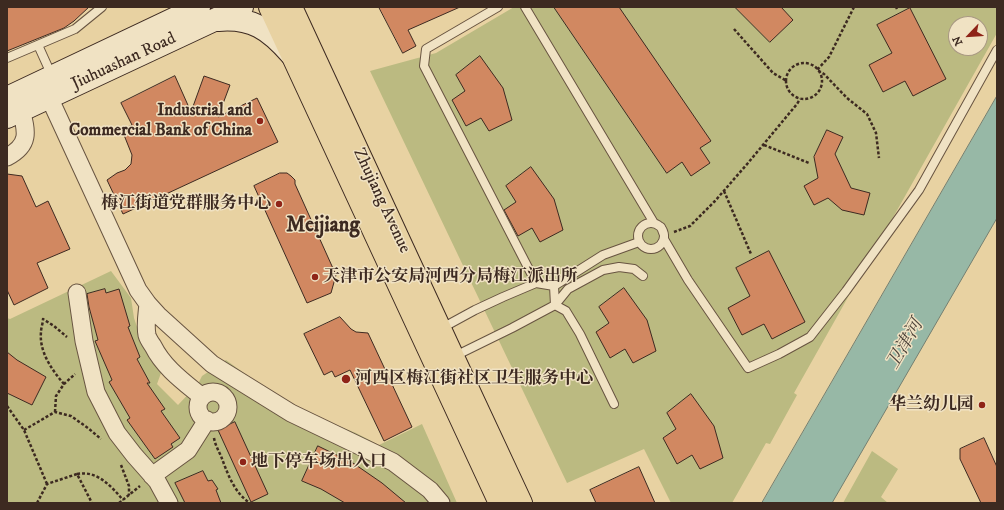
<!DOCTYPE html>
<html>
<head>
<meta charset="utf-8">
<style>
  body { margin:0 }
  #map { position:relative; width:1004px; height:510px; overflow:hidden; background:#e8d2a2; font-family:"IM FELL DW Pica",serif }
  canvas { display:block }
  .frame { position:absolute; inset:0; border:8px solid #3d2a21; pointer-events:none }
  .north { position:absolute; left:948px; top:16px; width:40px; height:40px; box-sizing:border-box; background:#f0e2c3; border:1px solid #a89882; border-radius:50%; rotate:245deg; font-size:11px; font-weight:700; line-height:16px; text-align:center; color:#3d2a21 }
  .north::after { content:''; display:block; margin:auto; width:14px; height:18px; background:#8f2418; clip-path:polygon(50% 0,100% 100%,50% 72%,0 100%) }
</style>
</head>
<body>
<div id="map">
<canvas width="1004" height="510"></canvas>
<div class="frame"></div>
<div class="north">N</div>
</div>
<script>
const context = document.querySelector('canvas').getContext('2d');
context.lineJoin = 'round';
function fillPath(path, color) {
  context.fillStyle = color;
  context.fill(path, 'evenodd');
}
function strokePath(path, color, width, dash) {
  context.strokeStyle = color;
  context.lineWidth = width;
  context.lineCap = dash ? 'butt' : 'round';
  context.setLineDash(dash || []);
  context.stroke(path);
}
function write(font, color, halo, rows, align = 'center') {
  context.font = font + ' "IM FELL DW Pica","Noto Serif SC",serif';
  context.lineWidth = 3;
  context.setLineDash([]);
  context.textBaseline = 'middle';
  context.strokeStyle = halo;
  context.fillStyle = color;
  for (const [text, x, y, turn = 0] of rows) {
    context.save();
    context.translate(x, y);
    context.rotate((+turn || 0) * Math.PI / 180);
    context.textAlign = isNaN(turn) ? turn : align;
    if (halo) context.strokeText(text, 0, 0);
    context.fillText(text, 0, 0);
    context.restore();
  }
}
const green = new Path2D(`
  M514 7H997V33L794 393 797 395 770 444 766 443 732 503H671L644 449 567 483 370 71 436 53ZM956 24H980V48H956Z
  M111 271 131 298 134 318 144 348 161 373 157 384 178 405 198 384 202 376 226 360 263 387 316 417 356 433 379 445 422 424 457 503H7V318L10 319Z
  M872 451 898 469 881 497 888 503H843Z`);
const water = new Path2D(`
  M997 96V218L832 503H762Z`);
const building = new Path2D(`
  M7 7H89L74 21 64 28 7 51Z
  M379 7H460L408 30 416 46 403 53Z
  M554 7H619L711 141 700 148 710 163 691 176 682 162 667 173Z
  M735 7H781L793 20 770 42Z
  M910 8 946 79 913 96 905 81 883 92 869 65 892 53 877 25Z
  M480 56 503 88 512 120 489 131 481 118 466 126 452 100 465 91 456 75Z
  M175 76 191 112 204 76 230 85 218 117 257 98 278 142 123 214 107 180 117 173 125 170 131 164 132 155 122 130 132 125 121 103Z
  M827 130 843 137 835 154 851 188 870 193 864 215 842 210 828 198 814 205 804 186 818 178 814 157Z
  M531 167 554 199 563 230 540 242 532 228 518 236 504 210 516 202 506 186Z
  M280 173H287L291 176 295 180V184L336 275 331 293 307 303 254 186Z
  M7 174 22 176 36 207 48 201 70 249 37 263 48 288 14 305 7 290Z
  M769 251 805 322 772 339 764 324 742 335 728 308 750 296 736 268Z
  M624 288 647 320 656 351 633 363 625 349 610 358 596 332 609 323 599 307Z
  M105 289 106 293 119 289 130 326 128 327 140 357 137 359 150 383H147L165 409 161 411 180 438 171 444 173 447 155 459 127 420 130 418 109 382 112 380 95 341 98 340 89 307 87 294Z
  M340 317 351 329 356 332 368 333 412 427 384 441 350 370 335 377 332 371 324 375 304 334Z
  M7 352 17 360 46 377 32 405 7 393Z
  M691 394 714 426 723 458 700 469 692 455 677 464 663 438 676 429 667 413Z
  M235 422 268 494 251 502 218 430Z
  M984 438 997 467V503H981L960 459V449Z
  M318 446 353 463 382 483 406 503H345L321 489 302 481Z
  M639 467 655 503H596L590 490Z
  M203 471 208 481 212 480 218 489 216 490 221 503H185L175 483Z`);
const path = new Path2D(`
  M854 7 829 57 817 70 824 74 847 98 867 114 876 133 879 158
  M896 7 897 9
  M734 29 773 73 787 81
  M786 81a18 18 0 1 1 36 0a18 18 0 1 1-36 0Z
  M764 145 809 163
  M724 191 751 254
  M674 232 690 226 715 201 748 163 797 104 800 99
  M64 384C52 370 39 352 41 332 41 328 43 323 43 319L54 326 67 337
  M7 406 24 430 47 484
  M55 412 56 396 64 384 75 374
  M24 430 55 412 71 416 88 428 101 439
  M214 438C215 444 218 450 221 456 227 472 234 493 250 503
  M121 465 129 486V495
  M77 474C97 470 111 486 123 500
  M37 503 47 484 77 474 92 503
  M119 503 140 486`);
const lane = new Path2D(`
  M498 7 426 49 424 66 536 283
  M525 7 654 223 661 227 664 235V239L688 280 748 368 779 354 810 337 846 291 919 190 997 50
  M38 45 52 76
  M7 58 75 29 102 7
  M638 236a13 13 0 1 1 26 0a13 13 0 1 1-26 0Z
  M442 328 475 310 503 297 536 283 554 286 603 255 639 242
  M453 357 512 328 555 305 554 286
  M614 404 580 334 566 311 555 305 568 289 603 270 619 267 634 269 643 276`);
const street = new Path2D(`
  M49 97 138 290 148 304 158 315 212 364 291 413 316 425 393 462 430 490 441 503
  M7 157C30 145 27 132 21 110
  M77 293 84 341 96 392 117 433 134 455 157 481 169 503
  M148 304C147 314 145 325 147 335 148 339 151 343 153 346 164 368 184 382 202 397
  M198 407a15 15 0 1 1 30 0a15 15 0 1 1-30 0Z
  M152 476 188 450 207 420`);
const secondary = new Path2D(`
  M218 20C252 17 269 29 291 54
  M7 98 199 7
  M7 117 242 7`);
const primary = new Path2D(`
  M270 7 500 503
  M291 7 453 357 521 503`);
const markers = [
  [260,121,4,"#8f2418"],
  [279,204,4,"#8f2418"],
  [315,277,4,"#8f2418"],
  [346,379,5,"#8f2418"],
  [982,405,4,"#8f2418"],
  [243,462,4,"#8f2418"]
];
const streetNames = [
  ["Jiuhuashan Road",124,62,-25],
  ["Zhujiang Avenue",381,201,65]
];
const poiNames = [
  ["Industrial and",252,111],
  ["Commercial Bank of China",252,131],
  ["梅江街道党群服务中心",271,204],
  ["天津市公安局河西分局梅江派出所",323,277,"left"],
  ["河西区梅江街社区卫生服务中心",355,379,"left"],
  ["华兰幼儿园",974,405],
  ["地下停车场出入口",251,462,"left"]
];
const waterNames = [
  ["卫津河",906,345,-60]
];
const districtNames = [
  ["Meijiang",323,227]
];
fillPath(green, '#bbba81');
fillPath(water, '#97b8a6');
strokePath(water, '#737f71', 1);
fillPath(building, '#d18861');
strokePath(building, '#3d2a21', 1);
strokePath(lane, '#685441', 10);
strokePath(street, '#685441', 19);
strokePath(secondary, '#3d2a21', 24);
strokePath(primary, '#3d2a21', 24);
strokePath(path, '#3d2a21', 2.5, [3, 2]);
strokePath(lane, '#f0e2c3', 8);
strokePath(street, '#f0e2c3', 17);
strokePath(secondary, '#f0e2c3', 22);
strokePath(primary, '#e8d2a2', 22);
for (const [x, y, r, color] of markers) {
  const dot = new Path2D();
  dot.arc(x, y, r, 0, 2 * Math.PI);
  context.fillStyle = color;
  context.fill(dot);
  strokePath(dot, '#f0e2c3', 1.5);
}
write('17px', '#3d2a21', '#f0e2c3', streetNames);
write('bold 17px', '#3d2a21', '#f0e2c3', poiNames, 'right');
write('italic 18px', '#4f463c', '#f0e2c3', waterNames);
write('bold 21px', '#3d2a21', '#f0e2c3', districtNames);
</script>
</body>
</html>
